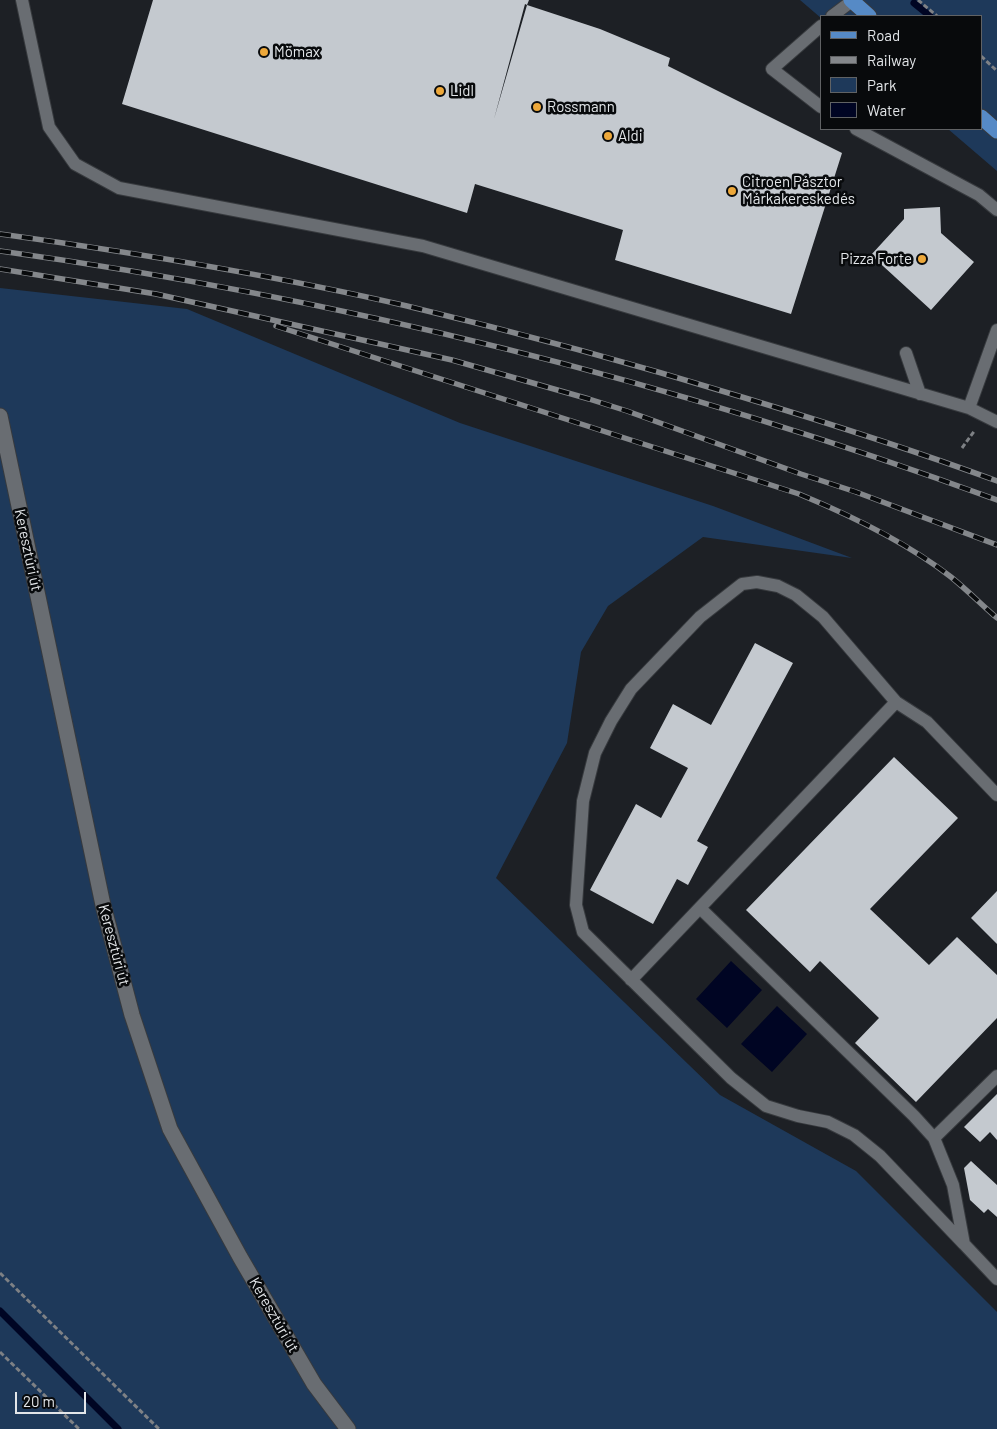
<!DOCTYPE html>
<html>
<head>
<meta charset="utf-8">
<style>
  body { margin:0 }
  #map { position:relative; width:997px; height:1429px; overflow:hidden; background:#1d2025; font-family:Barlow,sans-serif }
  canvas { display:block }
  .legend { position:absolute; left:820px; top:15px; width:162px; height:115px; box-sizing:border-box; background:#080a0c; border:1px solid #606264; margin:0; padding:6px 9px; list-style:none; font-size:15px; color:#e3e6e9 }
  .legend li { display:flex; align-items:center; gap:10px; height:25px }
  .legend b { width:25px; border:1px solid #606264 }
  .scale { position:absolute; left:15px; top:1392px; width:71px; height:22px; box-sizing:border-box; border:2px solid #e3e6e9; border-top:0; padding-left:6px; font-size:15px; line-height:18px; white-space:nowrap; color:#e3e6e9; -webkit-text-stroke:4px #080a0c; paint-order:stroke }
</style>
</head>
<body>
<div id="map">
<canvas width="997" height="1429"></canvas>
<ul class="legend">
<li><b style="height:6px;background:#568ac6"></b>Road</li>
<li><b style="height:6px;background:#84878b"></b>Railway</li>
<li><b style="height:14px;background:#1e395a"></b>Park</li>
<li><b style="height:14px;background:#000523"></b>Water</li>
</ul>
<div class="scale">20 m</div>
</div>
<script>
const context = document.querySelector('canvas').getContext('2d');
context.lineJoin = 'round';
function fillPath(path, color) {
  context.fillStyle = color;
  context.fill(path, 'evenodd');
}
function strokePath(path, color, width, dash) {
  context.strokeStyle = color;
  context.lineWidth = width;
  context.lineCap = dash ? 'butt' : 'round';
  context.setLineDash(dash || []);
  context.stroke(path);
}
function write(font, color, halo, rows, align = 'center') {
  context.font = font + ' Barlow,sans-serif';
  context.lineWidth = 5;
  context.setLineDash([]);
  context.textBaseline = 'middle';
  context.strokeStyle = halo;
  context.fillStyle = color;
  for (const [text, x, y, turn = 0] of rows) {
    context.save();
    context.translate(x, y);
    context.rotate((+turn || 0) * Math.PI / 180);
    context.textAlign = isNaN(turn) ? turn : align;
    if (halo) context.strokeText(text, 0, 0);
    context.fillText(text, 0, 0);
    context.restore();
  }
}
const green = new Path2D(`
  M800 0H997V171L948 129H981V16H821V18Z
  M0 288 187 309 460 423 713 506 852 558 703 537 608 606 581 652 567 743 496 878 720 1095 856 1171 997 1312V1429H0Z`);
const water = new Path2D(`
  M731 961 762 990 727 1028 696 999Z
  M777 1006 807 1034 772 1072 741 1044Z`);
const stream = new Path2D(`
  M914 3 930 16
  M0 1311 118 1429`);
const building = new Path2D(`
  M153 0H529L527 5 525 4 494 119 527 5 600 29 670 58 668 66 842 153 791 314 615 260 623 230 475 184 467 213 122 104Z
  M940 207 941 233 974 262 931 310 871 255 904 219V209Z
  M755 643 793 663 697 841 708 847 688 885 677 879 653 924 590 890 636 804 661 818 688 768 650 748 673 704 711 725Z
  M894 757 958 818 870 909 929 965 957 937 997 975V1018L916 1102 855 1043 879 1018 820 961 810 972 746 910Z
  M997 891V944L971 918Z
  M997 1094V1140L990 1132 980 1142 964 1127Z
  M971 1161 997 1185V1217L988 1209 984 1213 970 1200 964 1168Z`);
const path = new Path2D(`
  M918 0 937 16
  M981 56 997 71
  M962 448 975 430
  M0 1273 159 1429
  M0 1352 79 1429`);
const service = new Path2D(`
  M22 0 49 127 75 164 119 188 423 246 969 408 997 330
  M832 16 852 1
  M821 26 772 69 821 107
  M856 129 979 195 997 210
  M906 353 920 394
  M969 408 997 422
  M896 702 927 722 997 795
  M701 909 914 1116 934 1138 953 1185 964 1244 997 1279
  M631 980 896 702 823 617 796 595 778 586 757 582 742 584 700 617 631 689 611 721 595 753 583 801 576 905 583 932 731 1078 766 1106 798 1116 828 1122 854 1135 880 1156 964 1244
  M934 1138 997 1076`);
const secondary = new Path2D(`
  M0 416 103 905 132 1015 170 1129 240 1257 314 1384 348 1429`);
const primary = new Path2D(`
  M851 0 869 16
  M981 117 997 131`);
const rail = new Path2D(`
  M0 234C137 253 273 275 407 306 520 333 631 363 742 397 828 423 913 450 997 481
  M0 251C340 298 675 382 997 500
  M0 269 156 294 452 360 589 399 627 411 801 474 856 492 997 545
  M276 326 799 494C852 516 906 542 951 577 967 590 982 605 997 618`);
const markers = [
  [264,52,5,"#eda83b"],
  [440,91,5,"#eda83b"],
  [537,107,5,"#eda83b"],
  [608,136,5,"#eda83b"],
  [732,191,5,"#eda83b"],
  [922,259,5,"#eda83b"]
];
const poiNames = [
  ["Mömax",274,52],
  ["Lidl",450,91],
  ["Rossmann",547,107],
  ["Aldi",618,136],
  ["Citroen Pásztor",742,182],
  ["Márkakereskedés",742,199],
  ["Pizza Forte",912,259,"right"]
];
const streetNames = [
  ["Keresztúri út",28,550,78],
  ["Keresztúri út",114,945,75],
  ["Keresztúri út",274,1315,60]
];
fillPath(green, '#1e395a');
fillPath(water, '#000523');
strokePath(stream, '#000523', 7);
fillPath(building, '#c4c9cf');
strokePath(service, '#373a3e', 14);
strokePath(secondary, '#373a3e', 17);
strokePath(primary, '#373a3e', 17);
strokePath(path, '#7e8185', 3, [5, 2.5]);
strokePath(service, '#696d72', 12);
strokePath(secondary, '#696d72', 15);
strokePath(primary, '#568ac6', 15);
strokePath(rail, '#84878b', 5.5);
strokePath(rail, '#080a0c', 4, [11]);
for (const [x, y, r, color] of markers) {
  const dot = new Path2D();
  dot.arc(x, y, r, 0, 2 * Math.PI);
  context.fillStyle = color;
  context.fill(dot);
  strokePath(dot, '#080a0c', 2);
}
write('15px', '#e3e6e9', '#080a0c', poiNames, 'left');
write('15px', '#e3e6e9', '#080a0c', streetNames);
</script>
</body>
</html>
